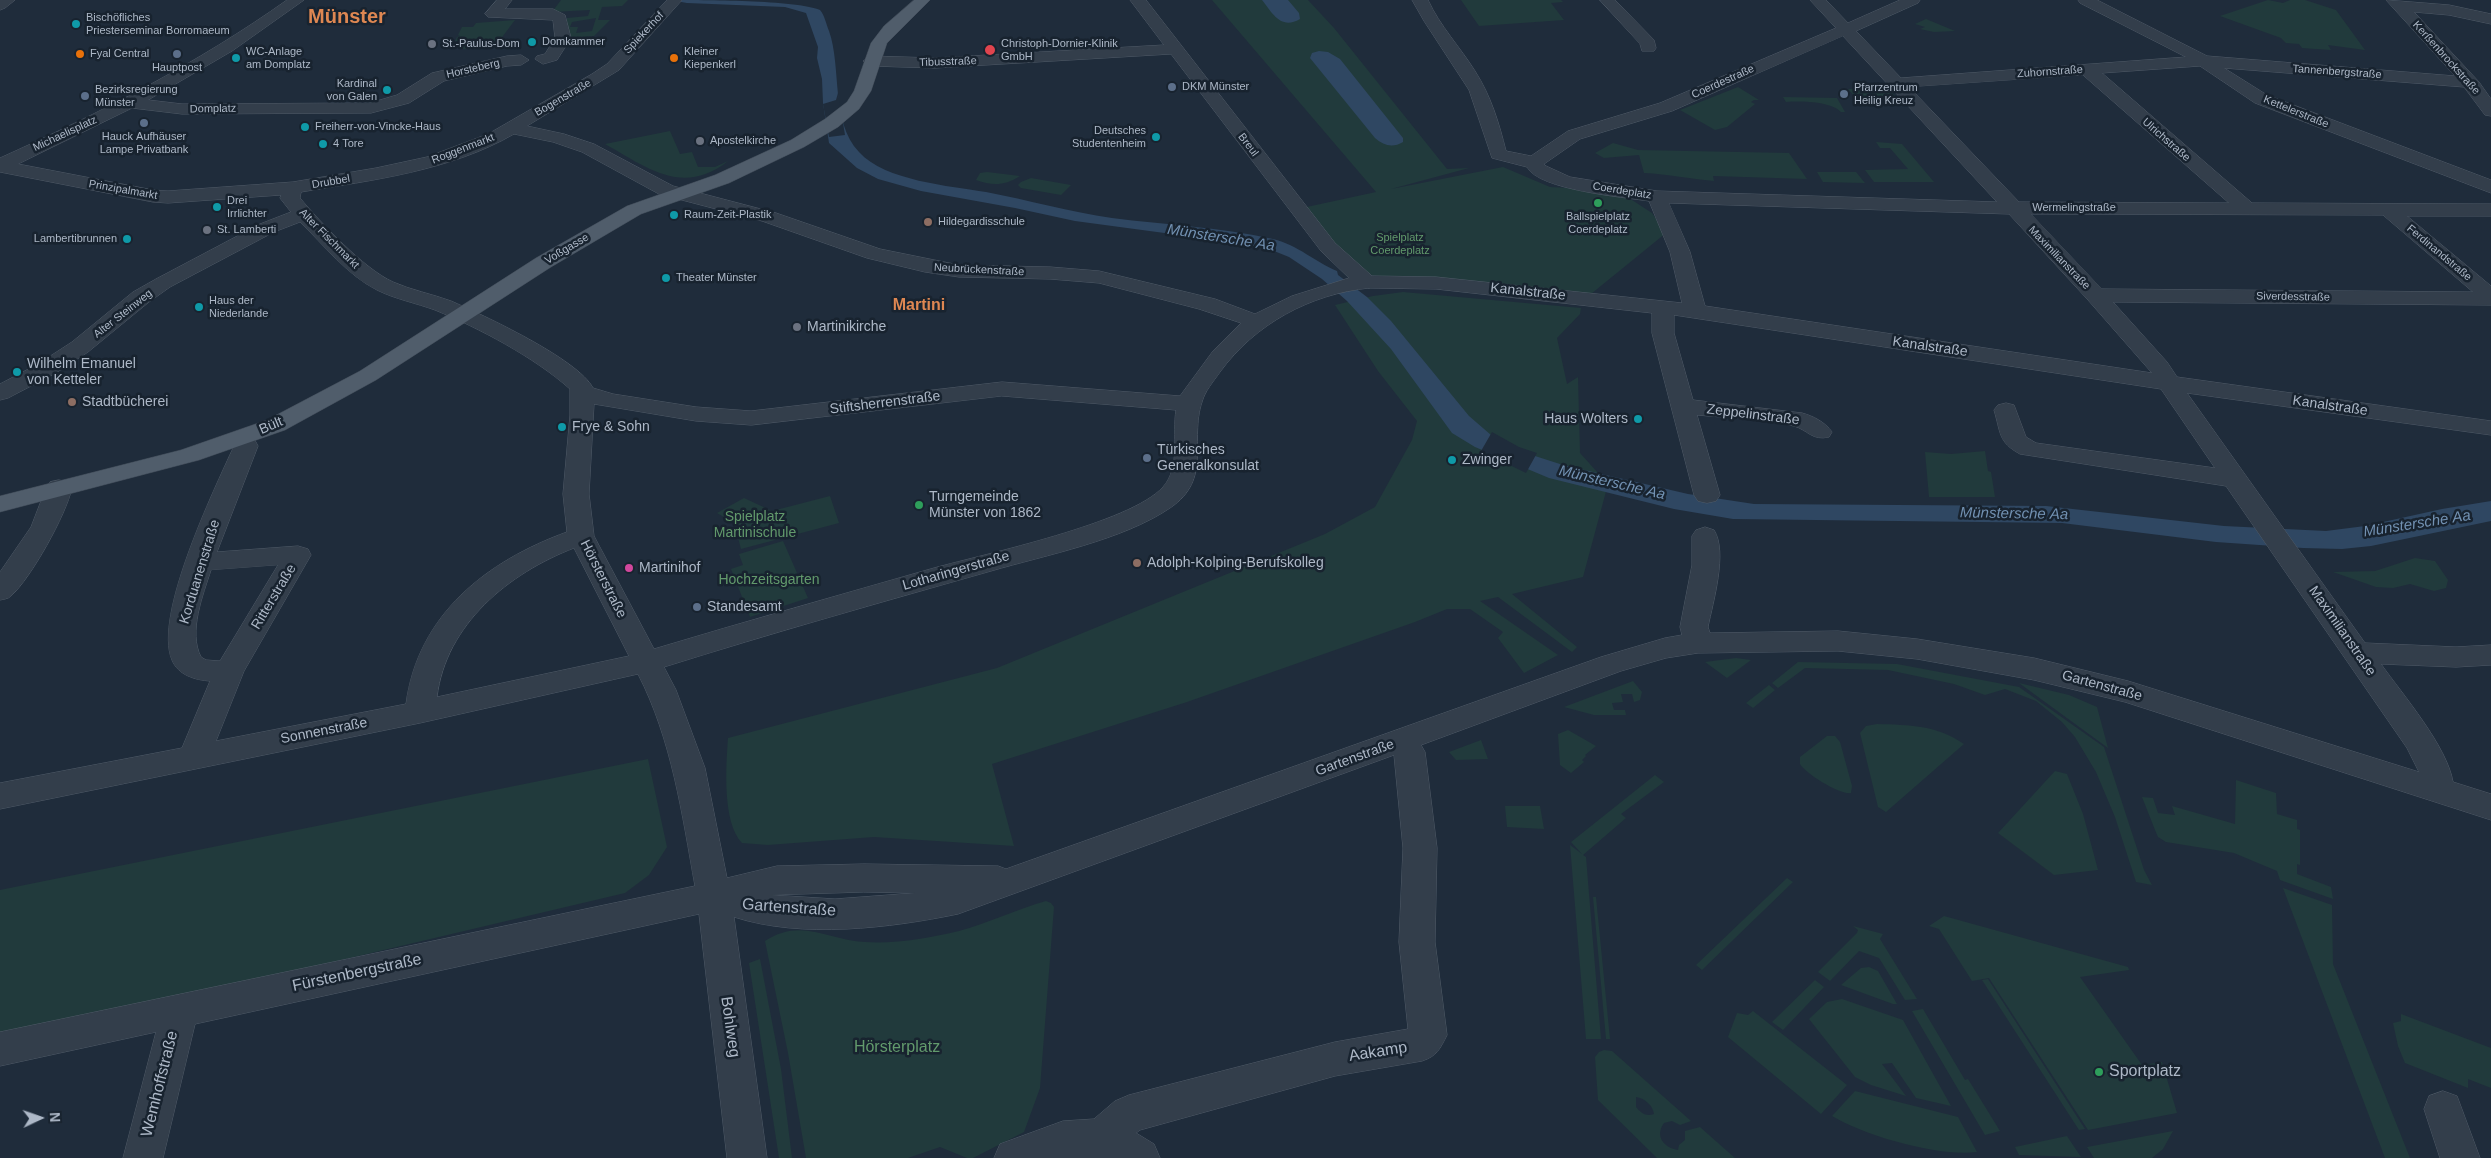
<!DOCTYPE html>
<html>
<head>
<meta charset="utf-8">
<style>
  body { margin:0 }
  #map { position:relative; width:2491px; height:1158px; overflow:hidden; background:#1f2c3b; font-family:Arial,sans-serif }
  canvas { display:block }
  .north { position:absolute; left:15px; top:1093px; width:50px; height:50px; -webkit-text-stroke:4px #18232f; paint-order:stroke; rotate:87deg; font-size:14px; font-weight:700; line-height:20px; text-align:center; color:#adb8c7 }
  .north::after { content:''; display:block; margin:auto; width:18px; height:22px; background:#adb8c7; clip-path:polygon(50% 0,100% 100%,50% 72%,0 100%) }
</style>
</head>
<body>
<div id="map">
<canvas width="2491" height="1158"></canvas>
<div class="north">N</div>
</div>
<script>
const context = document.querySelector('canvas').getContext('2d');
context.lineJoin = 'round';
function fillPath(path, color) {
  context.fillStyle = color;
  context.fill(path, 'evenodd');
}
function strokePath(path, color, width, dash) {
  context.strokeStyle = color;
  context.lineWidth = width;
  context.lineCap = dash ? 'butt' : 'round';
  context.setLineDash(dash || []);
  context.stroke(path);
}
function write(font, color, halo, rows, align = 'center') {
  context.font = font + ' Arial,sans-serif';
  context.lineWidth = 5;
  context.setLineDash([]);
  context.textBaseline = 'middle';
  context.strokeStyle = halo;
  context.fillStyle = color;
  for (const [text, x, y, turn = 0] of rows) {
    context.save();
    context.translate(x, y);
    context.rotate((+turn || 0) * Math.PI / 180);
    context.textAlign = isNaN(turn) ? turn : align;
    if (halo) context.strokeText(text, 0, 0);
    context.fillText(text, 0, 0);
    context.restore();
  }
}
const green = new Path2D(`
  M561 0H628L622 6 602 7 598 20H610L594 36 566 39 567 18 588 16 590 10 552 12ZM596 18 592 31 576 33 578 27H570L572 22Z
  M1212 0H1308L1334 28 1447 169 1469 168 1391 189 1503 167 1550 187 1589 189 1632 200 1652 213 1666 233 1591 294 1453 279 1359 275 1302 208 1376 192Z
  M1461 0H1561L1563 2 1551 3 1564 20 1479 26Z
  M2268 0 2283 3 2290 0H2305L2336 10 2365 50 2328 45 2331 50 2302 48 2299 44 2286 43 2281 38 2220 16Z
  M1926 19 1955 31 1934 32 1920 29 1925 27 1915 24Z
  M515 20 494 48 461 49 467 41H455L457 37 460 36 458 35 462 27H473L476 23Z
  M1738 87 1759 100H1754L1751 102 1755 104 1727 127 1715 130 1680 110Z
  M1848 89H1889L1901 102H1860Z
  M1783 97 1837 98 1845 112H1841C1830 101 1800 101 1786 102Z
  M670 131 680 154 692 152 698 167H715L728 161C683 197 646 167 605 144Z
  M1876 142 1902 144 1934 182H1874L1865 170 1908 169 1890 148H1880Z
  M1613 143 1638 150 1789 153 1807 179 1713 176 1714 181C1689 179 1669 174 1644 173L1639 155 1604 158 1595 153Z
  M987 172 1020 176C1004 186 993 186 976 180L980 173Z
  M1817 172H1856L1865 183 1823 182Z
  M1031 178 1071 185 1061 195 1021 188 1018 185 1021 182Z
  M1403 292 1581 308 1580 314 1557 338 1567 384 1578 377 1580 453 1608 484 1583 577 1512 594 1577 647 1572 652 1498 597 1480 601 1558 655 1524 673 1498 638 1503 632 1470 609H1447L1415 622 1187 702 992 764 1014 846 874 837 768 845 742 843C722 822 726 766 728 738L997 668 1325 534 1375 507 1412 440 1417 421 1378 371 1335 305 1373 296Z
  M1985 451 1988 471 1991 472 1995 497H1929L1925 452 1951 454Z
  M830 496 839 523 741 549 734 523 717 513 744 498 772 511Z
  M783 541 808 598 750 617 731 569 743 565 739 554Z
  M2415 558 2435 561 2448 580 2446 588 2434 591 2410 584 2393 588 2376 587 2333 572 2375 571Z
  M1736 658 1751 660 1727 678 1705 662Z
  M1798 662 1897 664 2019 687 2104 747 2144 870 2152 885 2136 882 2115 817 2096 772 2075 737 2062 722 2036 701 2005 689 1985 695 1954 684 1888 670 1805 668 1778 688 1772 683Z
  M1633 681 1642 692 1640 700 1634 702 1632 694H1621L1623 702 1612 703 1614 710H1625L1626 715H1594L1564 707Z
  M2019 683 2069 695 2097 707 2108 748Z
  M1769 685 1775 690 1753 708 1746 703Z
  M1877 724C1909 725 1937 725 1964 744L1886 812 1878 807 1860 733 1866 726Z
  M1568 730 1596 746 1585 755 1586 756 1582 760 1584 762 1571 773 1560 765 1558 734Z
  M1827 736H1835L1840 742 1852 786 1851 793C1840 795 1806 774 1800 764V757Z
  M1481 740 1488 759 1456 760 1449 752Z
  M648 759 667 847 649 875 625 893 206 992 0 1037V890Z
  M2055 771 2067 774 2083 814 2098 870 2054 875 1998 833Z
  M1655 775 1664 782 1621 814 1626 818 1583 855 1586 857 1601 1039H1586L1570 845 1582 854 1571 842Z
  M2236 780 2276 793 2277 814 2297 820V829L2300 830V865L2297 864V874L2331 887 2333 899 2280 880 2277 871 2234 853 2166 842 2158 837 2155 830 2142 797 2153 798 2158 813 2175 815 2172 806 2235 824Z
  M1505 806H1540L1544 829 1507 827Z
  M1787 878 1793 882 1702 970 1696 965Z
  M2283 888 2332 905 2333 964 2410 1158H2385Z
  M1593 897H1596L1610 1039H1606Z
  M1046 901 1051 903 1054 907 1040 1088 1024 1132 973 1158H967L940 1147 908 1158H806L788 1053 765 941C801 917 828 940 865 942 895 944 930 938 959 931 989 923 1017 909 1046 901Z
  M1944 916 2128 967 2129 970 2080 977 2142 1065 2162 1062 2177 1113 2088 1130 1989 978 1972 981 1939 929 1929 926Z
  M1853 926 1883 934 1880 939 1917 999 1905 1000 1879 958 1859 951 1830 981 1818 972 1857 933 1858 930Z
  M760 959 781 1069 792 1158H779L749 963Z
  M1869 967 1878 971 1897 1004H1893L1841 985 1861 968Z
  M1988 979 2085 1129 2079 1130 1982 980Z
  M1815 980 1824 987 1783 1030 1772 1022Z
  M1842 999 1903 1020 1951 1106 1916 1098 1892 1063 1882 1064 1906 1096 1871 1085 1855 1077 1809 1019 1827 1002Z
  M1923 1009 1965 1080 1968 1079 2000 1131 1985 1135 1912 1011Z
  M1753 1011 1847 1085 1821 1114 1728 1037 1737 1013 1748 1015Z
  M2401 1014 2491 1048V1088L2468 1079V1088L2405 1063 2398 1046 2393 1023 2401 1021Z
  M1604 1050 1612 1051 1691 1121 1680 1125 1672 1121 1664 1123C1654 1137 1665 1148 1678 1150L1679 1145 1685 1140V1131L1700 1127 1735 1158H1657L1598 1100 1595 1057 1599 1052ZM1636 1097C1645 1098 1653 1106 1654 1114 1646 1117 1641 1113 1636 1107Z
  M1855 1091 1958 1117 1977 1152C1939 1157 1865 1136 1832 1116Z
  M2173 1131 2163 1149 2152 1158H2094L2087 1147Z
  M2067 1136 2081 1157 2019 1155 2015 1147Z`);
const water = new Path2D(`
  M670 0C702 0 796 0 820 10 825 16 826 24 829 31 842 68 830 121 859 152 885 181 950 186 986 192 1028 200 1070 212 1112 218 1166 225 1221 227 1273 239 1298 245 1315 262 1337 271L1338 275 1367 297 1391 321 1469 416 1491 435 1535 456 1563 465 1688 494 1754 504 2046 506 2224 526 2326 531 2365 526 2442 509 2491 501V521L2371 546 2342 549 2303 548 2216 542 2062 523 1733 519 1674 509 1549 478 1475 447 1452 433 1391 349 1347 301 1322 279 1289 257 1274 251 1239 243 1075 221 1015 208 921 191 878 179 857 168 829 143 823 103 822 79 817 58 818 47 806 13 785 7 687 3Z
  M1262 0H1288L1299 13 1300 19C1281 30 1273 14 1262 0Z
  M1319 51 1328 52 1340 59 1403 138V142C1393 148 1384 146 1375 138L1310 58 1312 53Z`);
const pier = new Path2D(`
  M838 93 845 135 829 137 823 104 836 100Z
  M1492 432 1519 447 1537 453 1526 473 1481 451Z`);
const minor = new Path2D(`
  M0 0H15L5 8 0 10Z
  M287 0H304L232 51 148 100 182 104 370 103 397 95 432 73 507 56 521 55 529 60 521 65 507 66 444 81 409 103 371 113 182 114 132 108 18 164 153 190 168 191 293 182 376 168 427 157 488 134 592 74 607 64 667 0H682L619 70 527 126 564 134 594 144 673 186 776 213 880 249 959 265 1050 267 1099 271 1215 299 1255 314 1292 296 1349 278 1321 251 1171 54 935 68 871 66 863 61 871 56 935 58 1164 45 1130 0H1146L1335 243 1372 276 1436 277 1682 303 1670 252 1649 201C1623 197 1539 190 1527 167L1492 158 1469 90 1424 21 1412 0H1428C1440 26 1460 47 1475 71 1491 96 1499 123 1506 151L1531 156 1568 131 1660 103 1836 28 1810 0H1826L1848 23 1900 0H1920L1918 3 1856 31 1901 78 2186 57 2080 3 2078 0H2097L2207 56 2455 76 2386 0 2449 5 2491 14V24L2449 15 2414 12 2479 82 2491 99V116L2485 115 2464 87 2224 68 2267 95 2491 180V193L2255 103 2200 66 2102 73 2252 203 2491 204V216H2407L2491 286V305L2113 302 2167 362 2177 377 2491 421V435L2187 393 2365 643 2456 647 2491 645V665L2456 667 2381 664C2403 695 2447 746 2453 782L2491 794V820L2125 702 2034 680 1917 659 1838 651 1698 653 1666 658 1621 671 1421 745 1425 752 1437 848 1435 942 1447 1035C1440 1049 1437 1056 1422 1061L1335 1076 1140 1130 1136 1133 1154 1144 1160 1158H994L1000 1144 1063 1121 1094 1119 1115 1101 1129 1095 1335 1042 1408 1029 1399 942 1403 848 1394 755 958 914C890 928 802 939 734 917L767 1158H727L699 914 195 1024 163 1158H123L156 1032 0 1066V1032L695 886C682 814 672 740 638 674L420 723 0 809V783L182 748 210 681C195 680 178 675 172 660 153 616 214 490 234 446L230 438 233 433 242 431 251 433 258 446 217 552 298 546 308 549 311 555 244 671 216 741 406 704C418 614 487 561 567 532L563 494 570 415V389C534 357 479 328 435 310 416 303 395 299 377 290 347 275 324 245 300 222L274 232 170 287 149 302 88 352 54 374 8 398 0 400V384L38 364 72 342 133 292 156 279 260 224 291 212 280 198 281 195 168 203 153 202 0 172V158C100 113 197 64 287 0ZM1843 36 1997 202 1657 191 1570 177 1546 166 1544 164 1580 139 1672 111ZM2083 75 2229 203 2019 202 1909 87ZM514 134 553 142 582 152 659 194 762 221 867 258 925 272 959 277 1050 279 1099 283 1199 309 1241 323 1213 351 1180 396 1002 382 751 411 696 407 613 394 593 388C578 359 483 315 451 301 432 294 411 290 393 282 364 269 320 222 300 198L301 192C373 180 450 171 514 134ZM1669 203 2009 214 2088 300 2152 373 1705 306 1690 252ZM2031 214 2383 215 2473 292 2102 289ZM1369 288 1436 289 1652 313V333L1694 495 1698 501 1707 503 1716 501 1720 495 1697 415C1729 418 1763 419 1794 426 1808 430 1812 441 1829 437L1832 432C1825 422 1813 416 1802 413L1693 400 1674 333V315L2161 389 2215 468 2036 443 2026 437 2014 405 2006 403 1998 405 1994 410C2001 433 1998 442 2020 454L2226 486 2407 748 2419 772 2128 681 2034 658 1917 639 1838 631 1710 633 1708 627C1713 602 1728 552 1714 530L1705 527 1696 530 1692 536V565L1680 627 1682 635 1665 638 1601 657 1006 869 998 866 864 864 777 866 727 878 705 768 676 690 664 667C772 633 882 602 991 571 1046 555 1123 540 1170 508 1213 479 1189 441 1202 402 1205 391 1213 382 1220 372 1255 324 1310 294 1369 288ZM1002 396 1176 410C1172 434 1181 467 1163 487 1131 523 985 554 934 568 840 595 747 621 654 649L594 536 589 494 594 404 696 421 751 425ZM574 548 629 656 437 697C446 624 509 573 574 548ZM278 565 220 661 206 660 201 657C188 632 203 595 211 570ZM864 892 915 893 835 899 771 895Z
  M497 0H512L505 9H553L565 15 571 38 557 60 543 64 535 59 537 56 545 54 555 38 553 20 488 17 485 14Z
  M1600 0H1615L1654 40 1656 48 1654 51H1642L1640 44Z
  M59 480 68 482 72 488C66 515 31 578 11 596 8 599 4 599 0 600V572L31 527 46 488 50 482Z
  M2443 1091 2457 1096 2480 1158H2440L2424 1109 2429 1096Z`);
const major = new Path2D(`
  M914 0H930L887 43 871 91 859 109 838 127 804 147 729 183 641 214 551 267 376 380 285 430 199 460 0 512V496L181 450 267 420 360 371 536 258 627 206 715 175 791 140 825 119 847 102 854 91 871 43 884 26Z`);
const markers = [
  [76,24,5,"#0f9aa8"],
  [532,42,5,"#0f9aa8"],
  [432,44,5,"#6b7280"],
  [990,50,6,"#e0444e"],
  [80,54,5,"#e8710a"],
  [177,54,5,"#5c6f8a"],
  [236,58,5,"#0f9aa8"],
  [674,58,5,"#e8710a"],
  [1172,87,5,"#5c6f8a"],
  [387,90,5,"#0f9aa8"],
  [1844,94,5,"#5c6f8a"],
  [85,96,5,"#5c6f8a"],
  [144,123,5,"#5c6f8a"],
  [305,127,5,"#0f9aa8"],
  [1156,137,5,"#0f9aa8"],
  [700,141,5,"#6b7280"],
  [323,144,5,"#0f9aa8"],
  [1598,203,5,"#2e9e5b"],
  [217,207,5,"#0f9aa8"],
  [674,215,5,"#0f9aa8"],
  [928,222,5,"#8d6e63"],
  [207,230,5,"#6b7280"],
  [127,239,5,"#0f9aa8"],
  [666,278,5,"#0f9aa8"],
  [199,307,5,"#0f9aa8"],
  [797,327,5,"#6b7280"],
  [17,372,5,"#0f9aa8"],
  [72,402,5,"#8d6e63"],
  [1638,419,5,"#0f9aa8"],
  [562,427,5,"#0f9aa8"],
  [1147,458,5,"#5c6f8a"],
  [1452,460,5,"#0f9aa8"],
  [919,505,5,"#2e9e5b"],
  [1137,563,5,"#8d6e63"],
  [629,568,5,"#d1479c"],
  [697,607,5,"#5c6f8a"],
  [2099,1072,5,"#2e9e5b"]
];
const farPoinames = [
  ["Bischöfliches",86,18],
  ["Priesterseminar Borromaeum",86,31],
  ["Domkammer",542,42],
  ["St.-Paulus-Dom",442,44],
  ["Christoph-Dornier-Klinik",1001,44],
  ["GmbH",1001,57],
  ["WC-Anlage",246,52],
  ["am Domplatz",246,65],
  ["Kleiner",684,52],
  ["Kiepenkerl",684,65],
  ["Fyal Central",90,54],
  ["Hauptpost",177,68,"center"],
  ["Kardinal",377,84,"right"],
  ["von Galen",377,97,"right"],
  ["DKM Münster",1182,87],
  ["Pfarrzentrum",1854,88],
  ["Heilig Kreuz",1854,101],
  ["Bezirksregierung",95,90],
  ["Münster",95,103],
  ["Freiherr-von-Vincke-Haus",315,127],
  ["Deutsches",1146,131,"right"],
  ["Studentenheim",1146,144,"right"],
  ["Hauck Aufhäuser",144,137,"center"],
  ["Lampe Privatbank",144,150,"center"],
  ["Apostelkirche",710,141],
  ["4 Tore",333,144],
  ["Drei",227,201],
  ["Irrlichter",227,214],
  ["Raum-Zeit-Plastik",684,215],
  ["Ballspielplatz",1598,217,"center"],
  ["Coerdeplatz",1598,230,"center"],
  ["Hildegardisschule",938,222],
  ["St. Lamberti",217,230],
  ["Lambertibrunnen",117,239,"right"],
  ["Theater Münster",676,278],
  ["Haus der",209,301],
  ["Niederlande",209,314]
];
const farStreetnames = [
  ["Spiekerhof",644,33,-47],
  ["Kerßenbrockstraße",2446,58,48],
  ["Tibusstraße",948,62,-2],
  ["Horsteberg",473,69,-13],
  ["Zuhornstraße",2050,72,-4],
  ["Tannenbergstraße",2337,72,4],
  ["Coerdestraße",1723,82,-24],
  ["Bogenstraße",563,98,-30],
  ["Domplatz",213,109,-1],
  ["Kettelerstraße",2296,112,22],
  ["Michaelisplatz",65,134,-25],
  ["Ulrichstraße",2166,140,41],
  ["Breul",1248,145,53],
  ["Roggenmarkt",463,149,-21],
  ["Drubbel",331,182,-10],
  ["Prinzipalmarkt",123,190,10],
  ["Coerdeplatz",1622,191,9],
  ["Wermelingstraße",2074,208],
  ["Alter Fischmarkt",329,239,45],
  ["Voßgasse",567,249,-31],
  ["Ferdinandstraße",2439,253,40],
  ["Maximilianstraße",2059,258,46],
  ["Neubrückenstraße",979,270,3],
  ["Siverdesstraße",2293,297,1],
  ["Alter Steinweg",123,314,-38]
];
const farParknames = [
  ["Spielplatz",1400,238],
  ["Coerdeplatz",1400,251]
];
const streetNames = [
  ["Kanalstraße",1528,292,6],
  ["Kanalstraße",1930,347,8],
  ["Stiftsherrenstraße",885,403,-7],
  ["Kanalstraße",2330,406,8],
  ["Zeppelinstraße",1753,415,7],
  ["Bült",271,426,-23],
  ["Lotharingerstraße",956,571,-16],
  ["Korduanenstraße",200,572,-73],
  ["Hörsterstraße",603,579,63],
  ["Ritterstraße",274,597,-59],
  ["Maximilianstraße",2342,631,55],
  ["Gartenstraße",2102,686,15],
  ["Sonnenstraße",324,731,-11],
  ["Gartenstraße",1355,758,-20]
];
const poiNames = [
  ["Martinikirche",807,327],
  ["Wilhelm Emanuel",27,364],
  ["von Ketteler",27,380],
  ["Stadtbücherei",82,402],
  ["Haus Wolters",1628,419,"right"],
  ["Frye & Sohn",572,427],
  ["Türkisches",1157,450],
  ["Generalkonsulat",1157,466],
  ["Zwinger",1462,460],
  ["Turngemeinde",929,497],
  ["Münster von 1862",929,513],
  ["Adolph-Kolping-Berufskolleg",1147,563],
  ["Martinihof",639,568],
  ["Standesamt",707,607]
];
const parkNames = [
  ["Spielplatz",755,517],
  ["Martinischule",755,533],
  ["Hochzeitsgarten",769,580]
];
const waterNames = [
  ["Münstersche Aa",1221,238,9],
  ["Münstersche Aa",1612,483,13],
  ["Münstersche Aa",2014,514,1],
  ["Münstersche Aa",2417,524,-9]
];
const farDistrictnames = [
  ["Martini",919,306]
];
const nearStreetnames = [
  ["Gartenstraße",789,908,4],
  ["Fürstenbergstraße",357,973,-12],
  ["Bohlweg",730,1027,82],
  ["Aakamp",1378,1052,-9],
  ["Wemhoffstraße",160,1084,-76]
];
const nearParknames = [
  ["Hörsterplatz",897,1048]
];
const nearPoinames = [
  ["Sportplatz",2109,1072]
];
const farTownnames = [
  ["Münster",347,17]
];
fillPath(green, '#213a3c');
fillPath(water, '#2f4762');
fillPath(pier, '#1f2c3b');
strokePath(minor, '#505b68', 1);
strokePath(major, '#3c4754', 1);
fillPath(minor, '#333e4b');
fillPath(major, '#505d6b');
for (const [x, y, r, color] of markers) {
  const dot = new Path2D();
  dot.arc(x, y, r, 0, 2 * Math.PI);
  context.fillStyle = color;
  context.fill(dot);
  strokePath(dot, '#18232f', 2);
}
write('11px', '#adb8c7', '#18232f', farPoinames, 'left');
write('11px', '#adb8c7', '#18232f', farStreetnames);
write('11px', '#629a6c', '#18232f', farParknames);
write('14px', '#adb8c7', '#18232f', streetNames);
write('14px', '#adb8c7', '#18232f', poiNames, 'left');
write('14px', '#629a6c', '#18232f', parkNames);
write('italic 15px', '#7291b2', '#18232f', waterNames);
write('bold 16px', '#de8752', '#18232f', farDistrictnames);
write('16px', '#adb8c7', '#18232f', nearStreetnames);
write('16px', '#629a6c', '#18232f', nearParknames);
write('16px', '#adb8c7', '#18232f', nearPoinames, 'left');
write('bold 20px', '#de8752', '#18232f', farTownnames);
</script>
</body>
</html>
